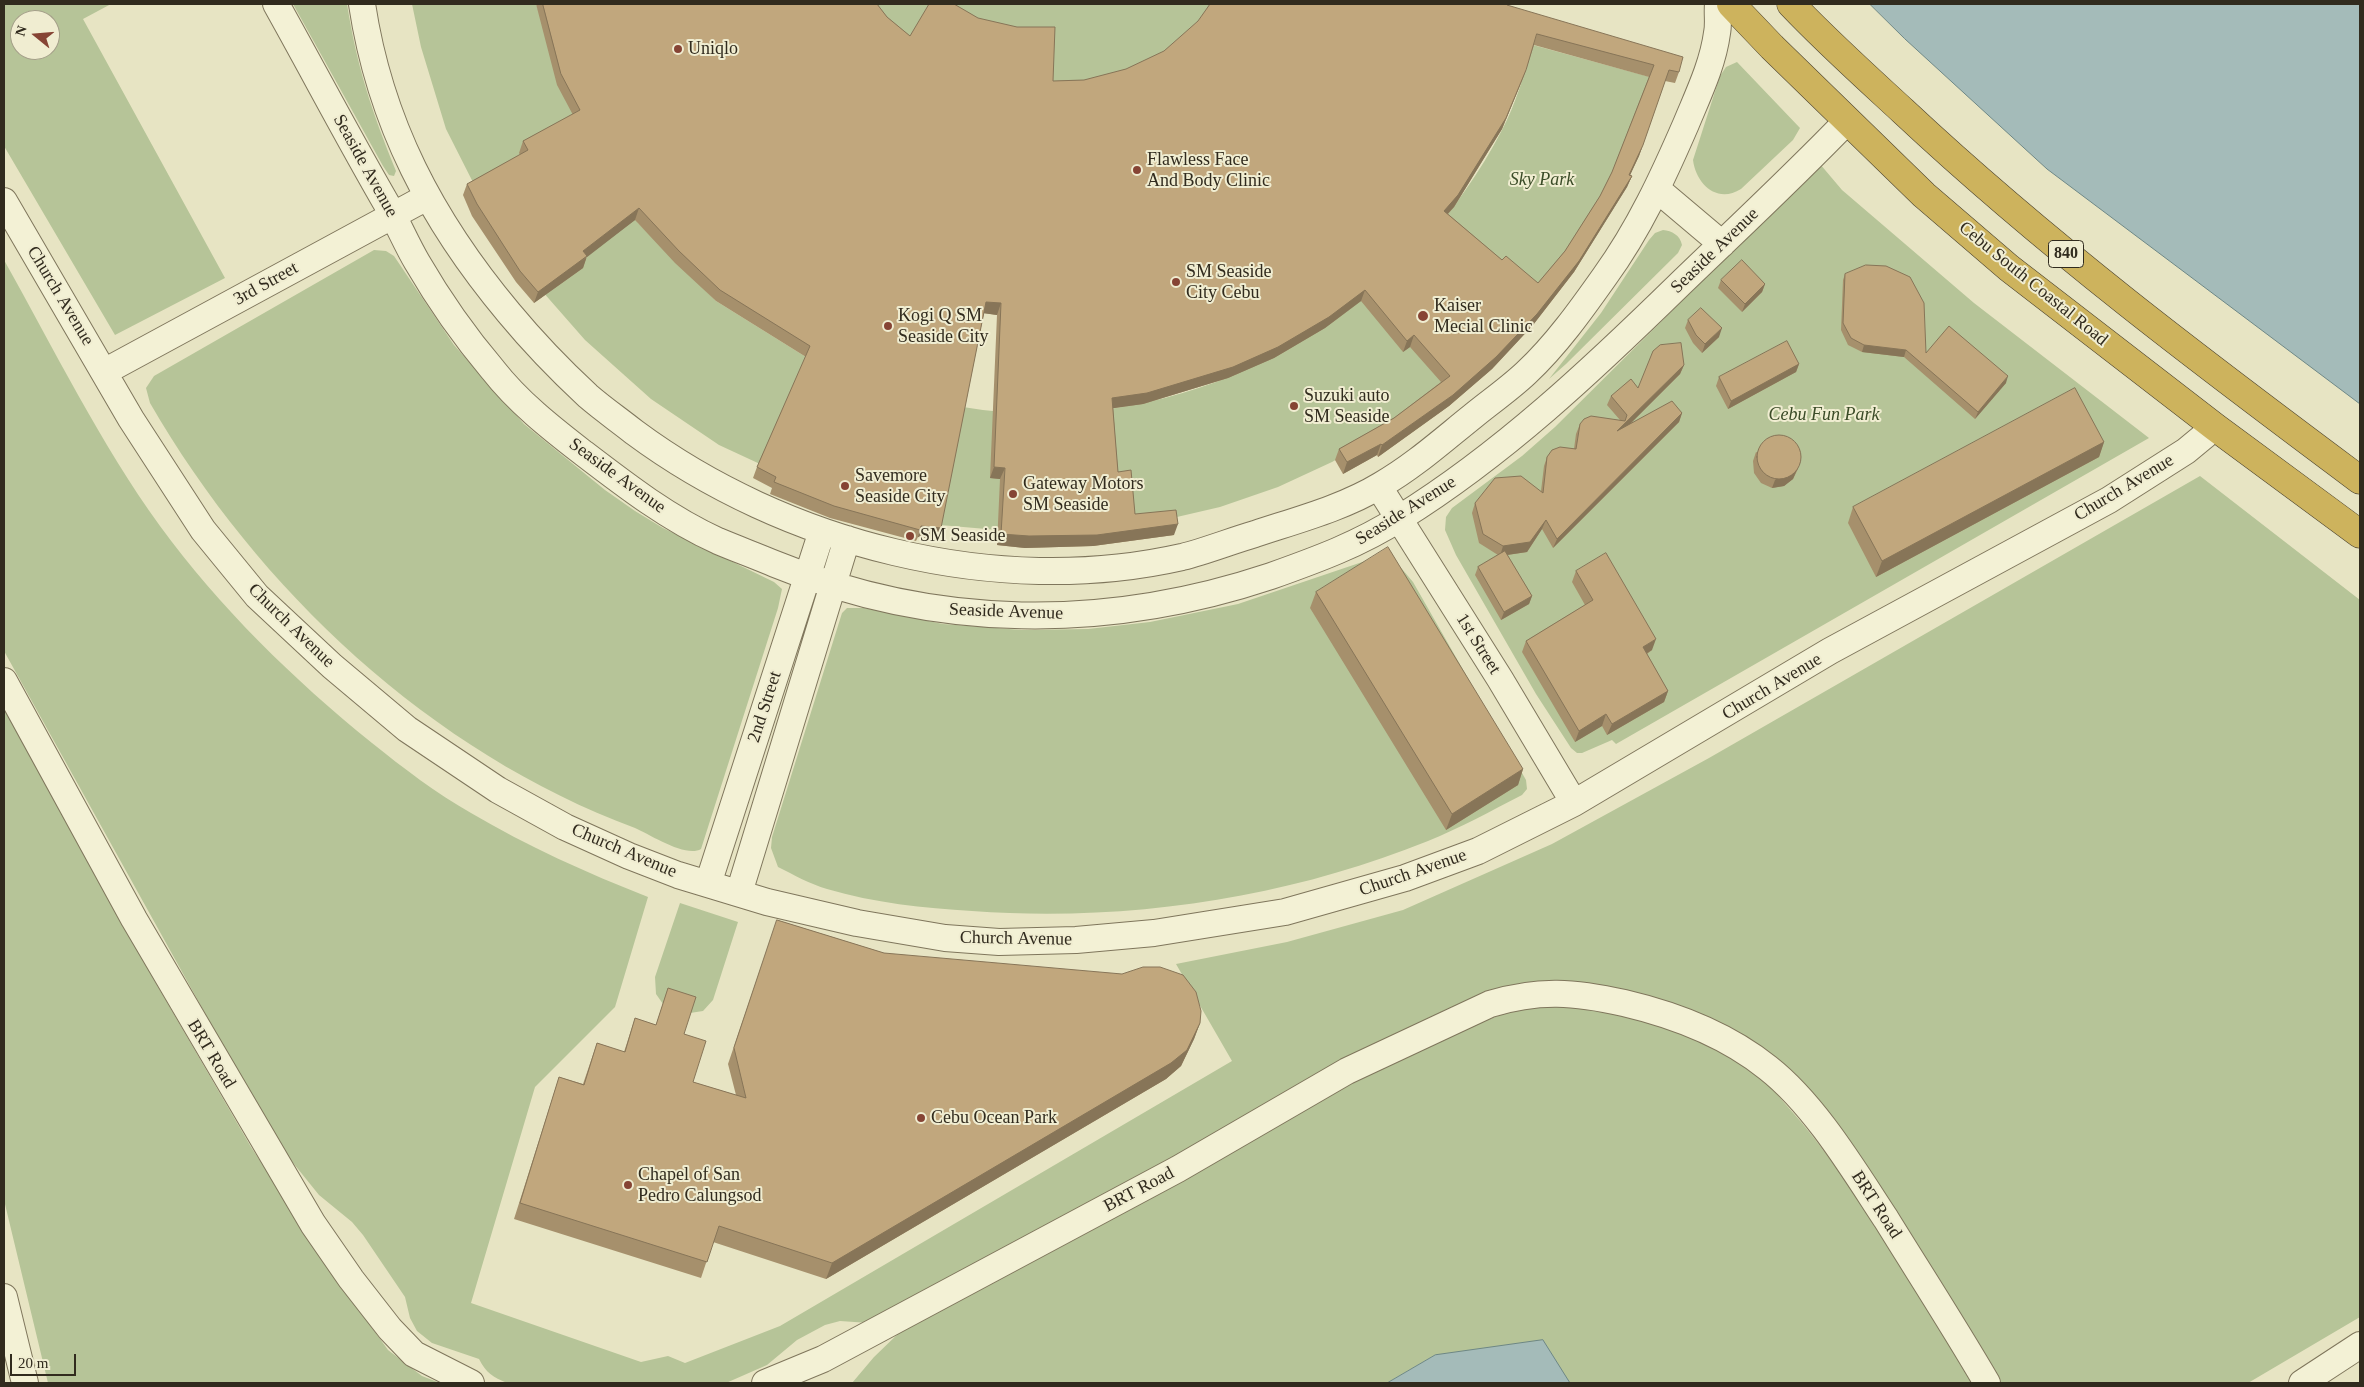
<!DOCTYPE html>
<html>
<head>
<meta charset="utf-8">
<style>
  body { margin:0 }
  #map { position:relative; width:2364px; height:1387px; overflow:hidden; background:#e7e4c3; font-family:"Times New Roman",serif }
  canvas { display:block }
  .frame { position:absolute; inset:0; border:5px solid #312b1e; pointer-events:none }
  .north { position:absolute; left:10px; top:10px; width:50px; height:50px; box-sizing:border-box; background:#f0edd1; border:1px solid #a49f89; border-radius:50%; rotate:287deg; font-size:14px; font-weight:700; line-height:20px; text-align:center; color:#312b1e }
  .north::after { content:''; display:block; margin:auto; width:18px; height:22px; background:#864434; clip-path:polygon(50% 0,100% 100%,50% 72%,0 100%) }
  .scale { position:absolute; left:10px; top:1354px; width:66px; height:22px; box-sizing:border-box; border:2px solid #312b1e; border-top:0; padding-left:6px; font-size:15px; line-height:18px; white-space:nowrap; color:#312b1e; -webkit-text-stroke:4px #f0edd1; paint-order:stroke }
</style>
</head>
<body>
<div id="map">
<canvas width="2364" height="1387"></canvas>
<div class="frame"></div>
<div class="north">N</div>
<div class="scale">20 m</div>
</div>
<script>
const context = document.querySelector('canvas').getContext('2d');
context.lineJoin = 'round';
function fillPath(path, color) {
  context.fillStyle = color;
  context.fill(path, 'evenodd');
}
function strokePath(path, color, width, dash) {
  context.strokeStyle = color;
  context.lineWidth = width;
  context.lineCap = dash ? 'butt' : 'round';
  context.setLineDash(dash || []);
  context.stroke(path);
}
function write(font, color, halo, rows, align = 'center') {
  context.font = font + ' "Times New Roman",serif';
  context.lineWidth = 4;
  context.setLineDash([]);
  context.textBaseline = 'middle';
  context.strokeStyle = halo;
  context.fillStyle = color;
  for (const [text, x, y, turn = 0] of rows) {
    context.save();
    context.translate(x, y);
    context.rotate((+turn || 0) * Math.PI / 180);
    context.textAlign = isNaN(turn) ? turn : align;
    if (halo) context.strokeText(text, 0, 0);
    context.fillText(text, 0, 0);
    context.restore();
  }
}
const green = new Path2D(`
  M4 4H111L83 19 225 278 115 335 4 146ZM20 20H50V50H20Z
  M293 4H347C357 67 372 112 396 171L394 176 389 175 383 166Z
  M412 4H536L596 159 638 223 716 301 806 357 760 464 719 445 651 399 585 340 528 275 486 208 446 129 421 47Z
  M864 4H1214L1160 62 1080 92 906 47Z
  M1533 45 1650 77 1608 184 1561 262 1520 312 1389 429 1332 462 1278 487 1220 507 1151 523 1021 532 940 525 963 407C1180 444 1402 324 1502 130 1516 104 1524 74 1533 45Z
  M1737 62 1800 128 1793 140 1741 189C1717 204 1696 184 1693 160L1720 76 1726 67Z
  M1820 164 1842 190 1974 303 2149 438 1616 744 1612 740 1582 753H1577L1571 748 1536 694 1456 555 1445 530 1446 517 1452 508 1522 456 1555 427Z
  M1663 230C1672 231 1680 235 1682 245L1678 253 1566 364 1549 379 1601 313 1649 240 1655 233Z
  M374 250 386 251 394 256 454 345 524 424 605 490 635 511 663 528 774 582 782 589 778 608 701 849C686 858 651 835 635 828 431 752 258 590 150 403L146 388 154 376Z
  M4 260C54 349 100 443 160 526 220 608 293 679 372 743 403 768 436 793 471 813 527 846 587 873 648 897L615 1007 535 1087 471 1303 641 1362 668 1356 685 1363 780 1326 1232 1061 1176 964 1287 942 1403 910 1552 844 1709 758 2200 476 2360 600V1317L2248 1383H1997L1788 1074 1573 983 1535 981 1506 988 1205 1141 869 1323 840 1321 825 1325 797 1340 767 1365 726 1383H507C493 1377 486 1373 479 1359L432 1343 417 1331 410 1318 405 1297 363 1235 352 1222 319 1195 277 1143 4 651Z
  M1380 556 1397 563 1413 582 1526 780 1527 789 1522 795C1491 811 1460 828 1428 841 1284 899 1127 922 972 911 924 908 874 903 827 889 810 884 794 875 778 867L771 848 772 837 842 613 847 608H864L943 624 1022 630 1088 629 1150 622 1238 604Z
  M4 702 154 980 251 1147 337 1279 388 1350 422 1376 440 1383H48L4 1200Z
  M680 903 738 922 713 1000 703 1011 690 1013 663 1004 656 994 655 977Z
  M1534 1004C1614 1006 1700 1027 1763 1079 1772 1087 1780 1098 1788 1107 1825 1148 1854 1193 1883 1239 1913 1287 1946 1334 1973 1383H1569L1435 1355 1387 1383H852L874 1357 902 1330C999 1280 1095 1230 1189 1176 1300 1112 1411 1041 1534 1004Z`);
const water = new Path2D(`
  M1870 4H2360V404L2047 169 1905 39Z
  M1543 1340 1570 1383H1387L1435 1355Z`);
const minor = new Path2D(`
  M276 4C314 72 350 141 389 208 399 226 407 245 417 262 439 300 465 337 493 370 518 402 551 428 582 452 625 485 669 519 718 541 737 549 756 556 775 564 936 630 1106 631 1271 576 1316 560 1360 544 1400 518 1503 454 1593 369 1680 284 1736 230 1793 177 1847 121
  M362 4C380 123 432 221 509 313 533 342 560 370 588 396 603 409 619 420 634 432 785 544 996 599 1182 557 1206 551 1231 541 1255 534 1297 520 1343 508 1381 485 1414 466 1443 440 1473 416 1490 402 1509 389 1526 373 1556 345 1581 310 1605 276 1639 229 1663 177 1686 124 1698 95 1713 64 1717 33 1719 24 1717 13 1718 4
  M1658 190 1722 244
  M4 201 131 419 203 530 257 596 332 666 407 729 498 790 565 827 629 856 678 875 767 902 857 923 945 938 999 942 1076 940 1154 933 1285 912 1405 878 1478 851 1574 803 1830 651 2109 500 2186 451 2215 427
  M104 372 427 197
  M1379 487 1500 679 1574 803
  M4 681 134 919 313 1224 351 1279 390 1329 414 1354 471 1383
  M708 884 822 531
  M739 893 847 539
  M4 1297 25 1383
  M765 1383 823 1359 1178 1169 1347 1071 1490 1004C1539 989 1575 992 1624 1003 1675 1015 1727 1035 1768 1068 1815 1105 1853 1169 1886 1219 1920 1274 1955 1328 1987 1383
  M2302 1383 2360 1345`);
const highway = new Path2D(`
  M1731 4 1772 47 1924 195 2009 268 2215 427 2360 534
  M1791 4C1826 41 1865 76 1903 111 2046 245 2203 363 2360 480`);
const wall = new Path2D(`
  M536 4H877L887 17 910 36 1053 81 1084 80 1507 5 1679 72 1675 83 1665 81 1639 156 1630 175 1632 176 1627 187 1574 272 1533 325 1492 369 1449 406 1378 457 1377 455 1343 474 1335 460 1339 449 1394 418 1441 382 1410 347 1403 352 1361 301 1325 328 1274 358 1228 378 1143 404 1113 408 1118 472 1135 514 1174 535 1093 546 1025 548 997 545 1000 479 990 478 997 315 984 313 937 539 918 537 916 541 830 518 770 494 772 488 753 478 757 467 806 357 716 301 675 263 635 220 587 256 583 268 534 303 516 282 472 216 463 195 467 184 520 155 519 153 523 141 573 115 557 85ZM1534 45 1649 77 1612 172 1600 196 1565 251 1538 283 1502 260 1448 214 1454 207 1502 129 1522 81Z
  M1845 274 1926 353 2006 383 1975 419 1904 357 1862 352 1848 345 1841 330 1843 280Z
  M1721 280 1765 284 1762 292 1742 312 1718 288Z
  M1688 320 1719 337 1702 353 1693 343 1685 328Z
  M1799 364 1796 372 1728 409 1716 386 1719 377Z
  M1684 365 1680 374 1631 423 1682 413 1679 422 1553 548 1542 529 1527 552 1507 555 1532 596 1529 604 1501 620 1475 575 1478 567 1498 555 1479 543 1472 513 1475 503 1541 491 1544 466 1547 457 1574 449 1576 434 1580 424 1620 420 1607 405 1611 396 1638 388Z
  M2104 442 2099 457 1876 577 1848 523 1853 507Z
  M1756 452 1798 469 1793 479 1784 486 1772 488 1761 483 1754 473 1753 461Z
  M1576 571 1652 650 1647 654 1668 691 1664 702 1607 735 1602 726 1575 742 1522 652 1526 641 1585 605 1572 582Z
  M1316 592 1523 769 1518 785 1446 830 1310 608Z
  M777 920 884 953 1200 1023 1194 1039 1181 1066 1166 1079 826 1279 713 1242 701 1278 514 1219 554 1093 559 1077 583 1084 597 1043 624 1052 635 1018 656 1025 668 988 684 1034 693 1082 736 1095 728 1064Z`);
const shadedWall = new Path2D(`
  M1526 70 1502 129 1454 207 1440 222 1444 211Z
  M1643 145 1639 156 1625 186 1629 175Z
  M1632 176 1627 187 1574 272 1533 325 1492 369 1449 406 1378 457 1382 445 1453 395Z
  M639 208 635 220 582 261 587 256 583 268 534 303 538 292 583 251Z
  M1765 284 1762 292 1742 312 1745 304Z
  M1365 290 1361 301 1325 328 1274 358 1228 378 1143 404 1108 409 1112 398Z
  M986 302 1001 303 997 315 982 313Z
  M1722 328 1719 337 1702 353 1705 344Z
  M1414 335 1410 347 1403 352 1407 341Z
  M1864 345 1906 350 1904 357 1862 352Z
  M1799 364 1796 372 1728 409 1731 401Z
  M1684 365 1680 374 1614 440 1617 431Z
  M2008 376 2006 383 1975 419 1978 412Z
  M1682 413 1679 422 1553 548 1557 539Z
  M2104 442 2099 457 1876 577 1882 561Z
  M1381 444 1377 455 1343 474 1347 462Z
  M1801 460 1793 479 1784 486 1772 488 1775 480Z
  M994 467 1005 468 1000 479 990 478Z
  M1546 520 1542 529 1527 552 1500 556 1503 546Z
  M1178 524 1174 535 1093 546 1025 548 997 545 1001 534Z
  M921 526 941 528 937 539 918 537Z
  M1532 596 1529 604 1501 620 1504 612Z
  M1656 639 1652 650 1639 658 1643 647Z
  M1668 691 1664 702 1607 735 1612 724Z
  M1606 714 1602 726 1575 742 1579 731Z
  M1523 769 1518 785 1446 830 1452 814Z
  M1200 1023 1194 1039 1181 1066 1166 1079 826 1279 832 1263Z`);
const building = new Path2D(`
  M543 4H877L887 17 910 36 929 4H954L978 18 1017 27H1055L1053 81 1084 80 1126 69 1164 51 1198 21 1210 4H1508L1507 5 1683 57 1679 72 1669 70 1643 145 1629 175 1632 176 1579 261 1537 314 1496 357 1453 395 1382 445 1381 444 1347 462 1339 449 1394 418 1450 376 1414 335 1407 341 1365 290 1329 317 1278 347 1233 367 1147 393 1112 398 1118 472 1131 470 1135 514 1176 510 1178 524 1097 535 1029 536 1001 534 1005 468 994 467 1001 303 986 302 941 528 921 526 920 530 834 506 774 482 776 477 757 467 810 346 720 290 679 251 639 208 583 251 587 256 538 292 520 271 477 204 467 184 528 150 523 141 580 110 561 74ZM1537 34 1654 65 1612 172 1600 196 1565 251 1538 283 1506 256 1502 260 1444 211 1458 195 1506 118 1526 70Z
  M1742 260 1765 284 1745 304 1721 280Z
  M1866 265 1886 266 1910 277 1924 303 1926 353 1949 326 2008 376 1978 412 1906 350 1864 345 1851 338 1843 323 1845 274Z
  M1701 308 1722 328 1705 344 1696 335 1688 320Z
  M1787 341 1799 364 1731 401 1719 377Z
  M1681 343 1684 365 1617 431 1672 401 1682 413 1557 539 1546 520 1530 542 1503 546 1483 534 1475 503 1495 478 1521 476 1543 493 1547 457 1552 450 1560 447 1576 449 1580 424 1584 419 1591 416 1625 421 1627 415 1611 396 1631 379 1638 388 1653 351 1660 345Z
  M2075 388 2104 442 1882 561 1853 507Z
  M1757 457a22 22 0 1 1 44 0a22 22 0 1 1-44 0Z
  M1388 547 1523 769 1452 814 1316 592Z
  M1505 551 1532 596 1504 612 1478 567Z
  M1606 553 1656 639 1643 647 1668 691 1612 724 1606 714 1579 731 1526 641 1593 600 1576 571Z
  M777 920 884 953 1122 974 1143 967H1160L1183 975 1196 992 1201 1011 1200 1023 1187 1050 1171 1063 832 1263 719 1226 707 1262 520 1203 559 1077 584 1085 597 1043 625 1052 635 1018 656 1025 668 988 696 997 684 1034 706 1041 693 1082 746 1098 734 1048Z`);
const markers = [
  [678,49,5,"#864434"],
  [1137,170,5,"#864434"],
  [1176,282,5,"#864434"],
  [1423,316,6,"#864434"],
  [888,326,5,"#864434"],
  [1294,406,5,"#864434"],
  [845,486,5,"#864434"],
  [1013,494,5,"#864434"],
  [910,536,5,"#864434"],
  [921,1118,5,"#864434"],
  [628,1185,5,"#864434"]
];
const shields = [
  [2066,254,35]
];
const shieldNames = [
  ["840",2066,254]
];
const poiNames = [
  ["Uniqlo",688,49],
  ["Flawless Face",1147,160],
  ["And Body Clinic",1147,181],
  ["SM Seaside",1186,272],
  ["City Cebu",1186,293],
  ["Kaiser",1434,306],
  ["Mecial Clinic",1434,327],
  ["Kogi Q SM",898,316],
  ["Seaside City",898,337],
  ["Suzuki auto",1304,396],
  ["SM Seaside",1304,417],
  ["Savemore",855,476],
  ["Seaside City",855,497],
  ["Gateway Motors",1023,484],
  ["SM Seaside",1023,505],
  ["SM Seaside",920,536],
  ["Cebu Ocean Park",931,1118],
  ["Chapel of San",638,1175],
  ["Pedro Calungsod",638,1196]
];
const streetNames = [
  ["Seaside Avenue",365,166,61],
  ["Seaside Avenue",1715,251,-44],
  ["3rd Street",266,284,-29],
  ["Cebu South Coastal Road",2033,284,39],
  ["Church Avenue",60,296,59],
  ["Seaside Avenue",617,476,36],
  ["Church Avenue",2124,488,-31],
  ["Seaside Avenue",1406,511,-32],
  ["Seaside Avenue",1006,612,2],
  ["Church Avenue",291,626,44],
  ["1st Street",1478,644,58],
  ["Church Avenue",1772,687,-31],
  ["2nd Street",765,707,-72],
  ["Church Avenue",624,851,23],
  ["Church Avenue",1413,873,-19],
  ["Church Avenue",1016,939,1],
  ["BRT Road",211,1054,59],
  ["BRT Road",1139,1190,-28],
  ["BRT Road",1876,1205,57]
];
const parkNames = [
  ["Sky Park",1542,180],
  ["Cebu Fun Park",1824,415]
];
fillPath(green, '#b6c498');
fillPath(water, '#a4bbb9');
strokePath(water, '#6d8786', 1);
strokePath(minor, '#7f765c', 28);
strokePath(highway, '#4d4430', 29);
strokePath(minor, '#f3f1d5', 26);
strokePath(highway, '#cdb35d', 28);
fillPath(wall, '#a6906c');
fillPath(shadedWall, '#877558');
fillPath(building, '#c1a77d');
strokePath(building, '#877558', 1);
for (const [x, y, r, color] of markers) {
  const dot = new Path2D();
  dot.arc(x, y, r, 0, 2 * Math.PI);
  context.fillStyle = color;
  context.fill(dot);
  strokePath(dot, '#f0edd1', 2);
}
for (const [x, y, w] of shields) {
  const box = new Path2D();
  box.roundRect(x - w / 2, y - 13.5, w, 27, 4);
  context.fillStyle = '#f0edd1';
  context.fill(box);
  strokePath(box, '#312b1e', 1);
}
write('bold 16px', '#312b1e', null, shieldNames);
write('18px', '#312b1e', '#f0edd1', poiNames, 'left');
write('18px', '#312b1e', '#f0edd1', streetNames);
write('italic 18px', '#3a4b27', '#f0edd1', parkNames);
</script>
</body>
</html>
